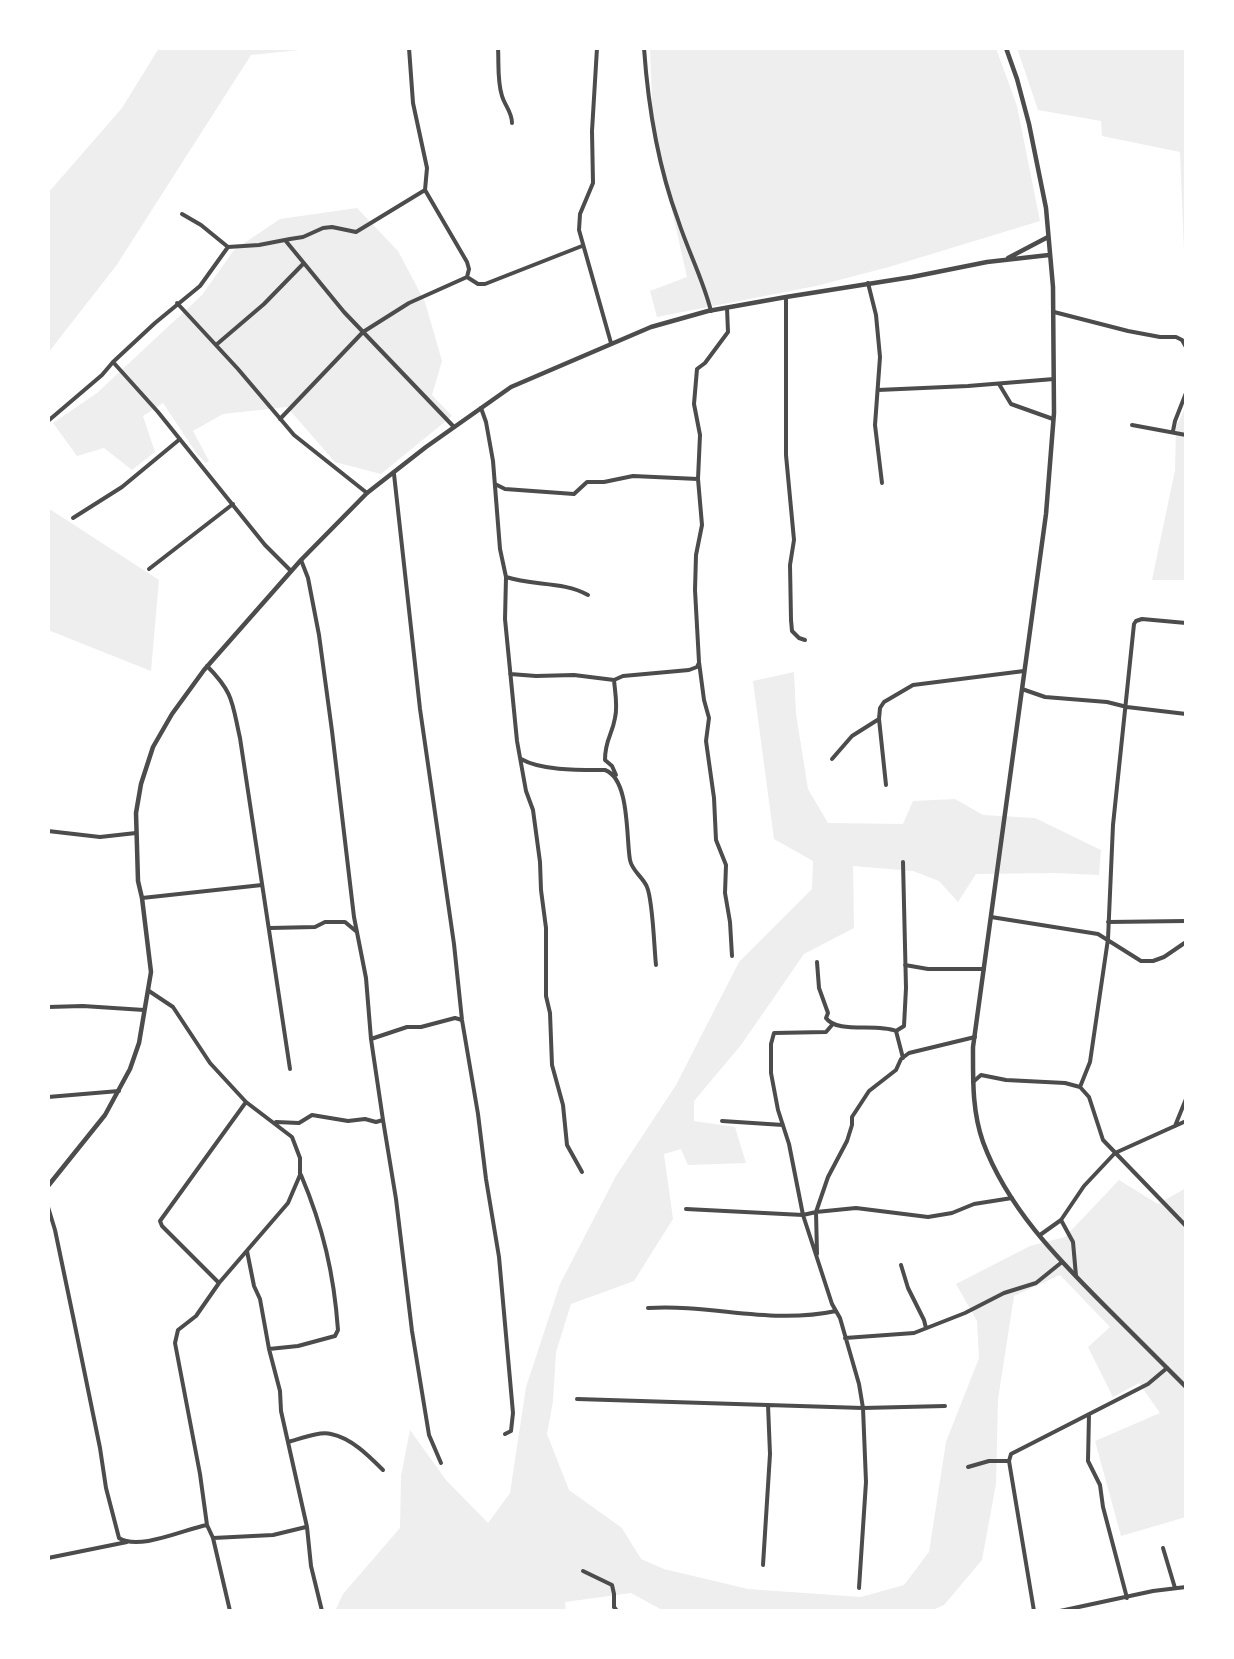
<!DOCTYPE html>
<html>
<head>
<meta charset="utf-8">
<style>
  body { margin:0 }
  #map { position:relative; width:1234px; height:1659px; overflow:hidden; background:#fff; font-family:Mulish,sans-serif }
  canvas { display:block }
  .frame { position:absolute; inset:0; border:50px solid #fff; pointer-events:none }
</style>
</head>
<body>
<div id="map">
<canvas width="1234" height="1659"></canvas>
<div class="frame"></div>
</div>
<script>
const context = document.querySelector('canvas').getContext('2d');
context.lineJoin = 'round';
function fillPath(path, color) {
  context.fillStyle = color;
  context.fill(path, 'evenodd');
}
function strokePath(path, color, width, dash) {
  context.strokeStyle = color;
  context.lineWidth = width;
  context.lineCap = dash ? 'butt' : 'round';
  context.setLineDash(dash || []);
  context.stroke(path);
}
const green = new Path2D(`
  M159 48H319L251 55 116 266 48 353V193L122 108Z
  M650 48H996L1017 106 1040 221 889 267 816 286 657 317 650 291 687 277 653 126Z
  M1017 48H1186V302L1180 152 1102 136 1101 121 1038 110Z
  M357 208 398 251 425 302 442 361 432 395 452 416 381 474 335 462 287 407 223 414 193 431 209 461 206 463 197 454 163 403 143 416 155 452 132 470 104 448 77 456 53 423 97 393 202 295 234 250 280 219Z
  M1186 406V580H1152L1175 470 1176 427Z
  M48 508 159 580 151 671 48 630Z
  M794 672 796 714 808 789 828 823 903 824 913 801 955 799 983 815 1035 818 1101 850 1099 875 1056 873 976 874 958 902 939 881 913 871 853 866 854 928 804 954 741 1045 694 1101V1121L735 1127 746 1163 688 1165 681 1149 664 1154 673 1219 634 1281 571 1304 556 1352 553 1401 547 1434 569 1490 622 1528 641 1559 664 1569 748 1589 861 1597 904 1585 929 1552 946 1442 979 1358 977 1321 956 1284 1030 1246 1065 1237 1119 1180 1158 1204 1186 1188V1517L1121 1536 1095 1441 1160 1413 1139 1383 1113 1397 1088 1347 1110 1327 1060 1275 1014 1296 998 1399 996 1484 982 1560 944 1605 930 1611H757L742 1609 734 1611H664L631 1593 565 1602 566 1611H335L343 1594 400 1528 401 1476 410 1430 446 1480 488 1523 510 1493 526 1387 560 1284 616 1176 676 1085 739 962 812 889 813 861 774 839 753 681Z`);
const minor = new Path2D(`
  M498 48C499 64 497 80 502 96 505 106 512 112 512 123
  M597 48 592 131 593 183 580 214 579 230 611 343
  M644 48C648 105 658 166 678 220 688 251 703 279 711 311
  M182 214 201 225 228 247 259 245 290 239 303 237 323 228 332 227 356 232 425 190
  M285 240 344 312 454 427
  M467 277 478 284H485L582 246
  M868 283 876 315 880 357 875 425 882 483
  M786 297V455L794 540 790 565 791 620 792 631 799 638 805 640
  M177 303 238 369 294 435 367 493
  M727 308 728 332 705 363 697 369 694 404 700 435 698 479 702 525 696 555 695 590 699 662 704 700 709 718 706 741 714 798 716 840 726 865 725 893 730 922 732 956
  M1054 312 1128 331 1160 337H1176L1182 340 1186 347
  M216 345 264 304 303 264
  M113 362 158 412 265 545 291 571
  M999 384 1011 404 1053 419
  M878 390 968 386 1054 379
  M481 408 486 422 493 461 500 549 506 577 505 619 517 741 526 791 533 810 540 862 541 890 546 928V996L550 1013 552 1065 563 1105 567 1145 582 1172
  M280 419 363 332 409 303 467 277 469 269 467 262 425 190 427 168 413 103 409 48
  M48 421 102 375 113 362 155 323 200 286 228 247
  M1132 425 1186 435
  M1173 431 1175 421 1186 393
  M394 474 420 709 454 944 462 1020 478 1114 486 1179 499 1257 513 1413 511 1431 505 1434
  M495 484 505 489 574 494 587 482H604L633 476 698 479
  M73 518 122 487 180 439
  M301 560 308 578 319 635 332 731 354 917 366 978 371 1039
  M149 569 233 504
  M506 577C533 586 563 581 588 595
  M207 666C234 693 232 703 240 738L290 1069
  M510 674 536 676 574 675 614 680 623 676 689 670 697 667 699 663
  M614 680C615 692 618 706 615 718 612 736 605 739 605 760L612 766 616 775
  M1022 689 1045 697 1107 702 1127 707 1186 714
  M521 759C542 771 581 770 605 770 630 779 626 838 630 860 632 871 643 877 647 887 653 901 654 947 656 965
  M832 759 852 736 879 719
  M886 785 879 719 880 708 884 702 913 685 1024 671
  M48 831 100 837 136 833
  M142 898 262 885
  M991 917 1098 934 1141 961H1153L1164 957 1186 942
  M1108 922 1186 921
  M270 928 315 927 325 922H345L357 932
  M817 962 819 988 828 1013 826 1018C837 1034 876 1023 896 1031L903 1058
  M905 965 928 969H984
  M149 991 173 1007 210 1063 246 1102 292 1137 300 1158V1175L288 1203 219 1283 196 1316 178 1330 175 1343 200 1474 207 1525 213 1538 230 1611
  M48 1007 83 1006 144 1010
  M832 1025 826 1032 774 1033 771 1044V1073L778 1110 789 1144 803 1215 832 1304 840 1318 859 1384 863 1408 866 1482 859 1588
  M896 1031 904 1026 906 988 903 862
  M973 1082 981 1075 1006 1080 1065 1083 1080 1087 1089 1097 1103 1140 1186 1226
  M1080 1087 1090 1062 1108 939 1113 825 1134 624 1136 621 1142 619 1186 623
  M48 1097 119 1091
  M383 1120 371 1039 407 1027H421L455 1018 462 1020
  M722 1121 783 1125
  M276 1122 299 1123 312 1115 348 1121 365 1119 376 1122 383 1120 396 1199 412 1331 429 1435 441 1463
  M1175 1126 1186 1099
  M48 1207 55 1230 74 1321 100 1448 106 1488 119 1538C139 1551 185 1529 207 1525
  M686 1209 803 1215 816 1212 856 1208 928 1217 952 1213 974 1204 1012 1198
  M1061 1220 1073 1242 1076 1276
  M1040 1235 1061 1220 1084 1186 1115 1153 1186 1121
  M247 1251 254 1286 260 1299 269 1349 280 1391 281 1411 307 1527 311 1566 322 1611
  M817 1254 816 1212 828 1177 847 1141 852 1125V1117L869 1091 896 1070 901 1059 909 1053 975 1037
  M901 1265 908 1288 924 1320 926 1328
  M219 1283 162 1226 160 1221 246 1102
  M648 1308C713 1304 770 1325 836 1311
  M845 1338 914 1333 965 1313 1004 1293 1036 1283 1062 1262
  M269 1349 298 1346 335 1336 338 1330C334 1274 323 1227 301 1175
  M577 1399 863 1408 945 1406
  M1089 1414 1088 1461 1100 1485 1103 1507 1127 1598
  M288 1442C300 1439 319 1431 331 1434 351 1438 368 1455 383 1470
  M968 1467 989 1461H1009
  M213 1538 273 1535 306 1527
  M1163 1548 1175 1588
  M48 1558 127 1542
  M763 1565 770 1454 768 1405
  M583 1571 612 1585 614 1594V1607L617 1611
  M1034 1611 1009 1461 1011 1454 1148 1384 1167 1368
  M1060 1611 1153 1591 1186 1587`);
const tertiary = new Path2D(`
  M1006 48 1017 79 1029 124 1046 208 1053 287 1054 413 1046 514 973 1047C973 1079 972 1111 983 1142 1007 1207 1057 1258 1105 1306 1132 1333 1159 1360 1186 1387
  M1008 258 1048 237
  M48 1186 105 1115 130 1069 139 1043 151 972 142 898 138 881 136 813 141 784 153 747 172 714 204 670 301 560 367 493 426 447 511 387 651 327 708 311 786 297 912 277 987 262 1049 255`);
fillPath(green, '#eee');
strokePath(minor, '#4c4c4c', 4);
strokePath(tertiary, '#4c4c4c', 4.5);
</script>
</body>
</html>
